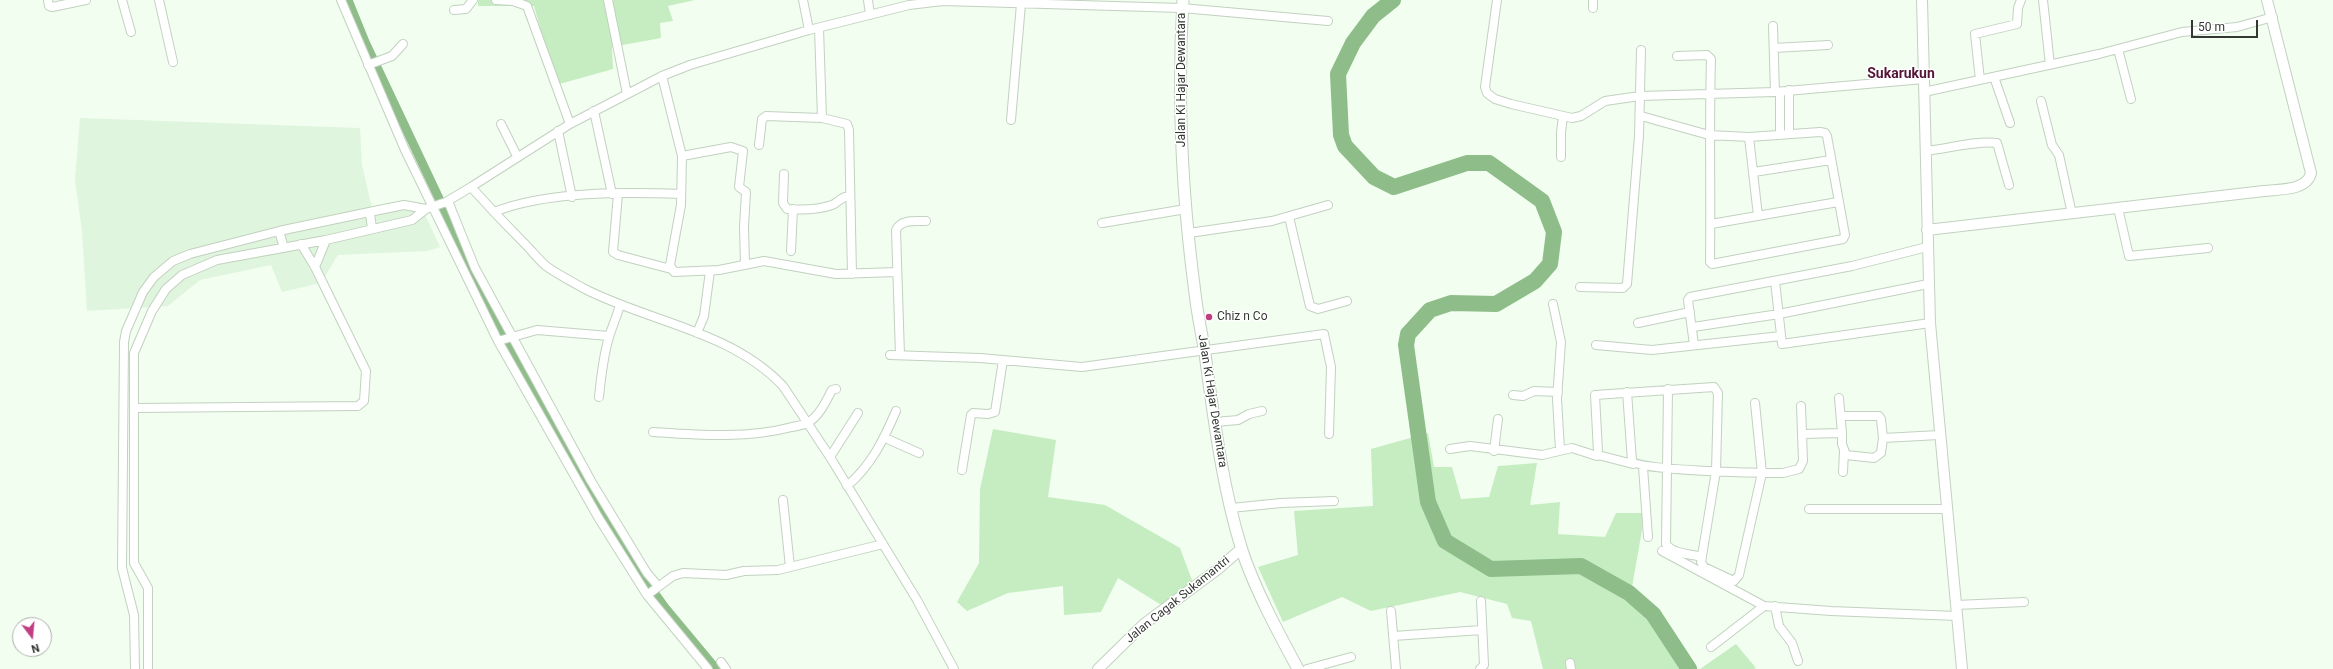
<!DOCTYPE html>
<html>
<head>
<meta charset="utf-8">
<style>
  body { margin:0 }
  #map { position:relative; width:2333px; height:669px; overflow:hidden; background:#f2fef0; font-family:Roboto,sans-serif }
  canvas { display:block }
  .north { position:absolute; left:12px; top:617px; width:40px; height:40px; box-sizing:border-box; background:#fff; border:1px solid #adb0ad; border-radius:50%; rotate:164deg; font-size:11px; font-weight:700; line-height:16px; text-align:center; color:#333932 }
  .north::after { content:''; display:block; margin:auto; width:14px; height:18px; background:#c23e83; clip-path:polygon(50% 0,100% 100%,50% 72%,0 100%) }
  .scale { position:absolute; left:2191px; top:20px; width:67px; height:18px; box-sizing:border-box; border:2px solid #333932; border-top:0; padding-left:5px; font-size:12px; line-height:14px; white-space:nowrap; color:#333932; -webkit-text-stroke:3px #fff; paint-order:stroke }
</style>
</head>
<body>
<div id="map">
<canvas width="2333" height="669"></canvas>
<div class="north">N</div>
<div class="scale">50 m</div>
</div>
<script>
const context = document.querySelector('canvas').getContext('2d');
context.lineJoin = 'round';
function fillPath(path, color) {
  context.fillStyle = color;
  context.fill(path, 'evenodd');
}
function strokePath(path, color, width, dash) {
  context.strokeStyle = color;
  context.lineWidth = width;
  context.lineCap = dash ? 'butt' : 'round';
  context.setLineDash(dash || []);
  context.stroke(path);
}
function write(font, color, halo, rows, align = 'center') {
  context.font = font + ' Roboto,sans-serif';
  context.lineWidth = 3;
  context.setLineDash([]);
  context.textBaseline = 'middle';
  context.strokeStyle = halo;
  context.fillStyle = color;
  for (const [text, x, y, turn = 0] of rows) {
    context.save();
    context.translate(x, y);
    context.rotate((+turn || 0) * Math.PI / 180);
    context.textAlign = isNaN(turn) ? turn : align;
    if (halo) context.strokeText(text, 0, 0);
    context.fillText(text, 0, 0);
    context.restore();
  }
}
const built = new Path2D(`
  M80 118 360 128 362 165 372 208 419 202 440 247 427 251 338 255 321 283 282 292 271 265 200 280 168 306 87 311 82 231 75 180Z`);
const green = new Path2D(`
  M478 0H695L668 6 673 21 660 23 661 38 612 47 613 69 556 85 534 6H478Z
  M993 429 1056 440 1048 497 1105 505 1180 548 1193 583 1166 608 1118 578 1101 612 1064 615 1063 586 1008 593 967 611 957 602 979 563 980 489Z
  M1428 433 1434 467H1452L1461 499 1489 497 1498 466 1537 463 1530 505 1560 502 1558 534 1605 537 1616 513H1645L1632 587 1677 646 1686 669H1543L1531 621 1512 618 1507 604 1460 592 1371 611 1342 597 1283 622 1258 567 1298 555 1294 511 1373 506 1371 449Z
  M1736 644 1756 668 1754 669H1700Z`);
const canal = new Path2D(`
  M348 0 365 42 452 226 477 286 517 364 594 498 638 570 666 609 716 669`);
const river = new Path2D(`
  M1393 0 1373 16 1353 43 1338 74 1341 135 1345 146 1374 177 1394 187 1467 163H1489L1542 201 1554 232 1550 264 1535 281 1496 304 1451 303 1430 310 1408 334 1406 345 1428 502 1445 541 1491 569 1581 566 1629 593 1653 614 1689 669`);
const minor = new Path2D(`
  M48 0 49 6 52 7 86 0
  M122 0 131 32
  M159 0 173 62
  M341 0 405 150 498 341 598 517 647 595 708 669
  M496 0 513 1 527 6 570 124
  M608 0 627 94
  M803 0 809 30
  M868 0 870 15
  M1497 0 1485 87 1487 93 1495 99 1511 104 1572 118 1581 116 1605 101 1640 96 1775 92 1924 79
  M2043 0 2050 65
  M1593 8V0
  M454 10 466 9 473 0
  M1773 26 1775 92
  M819 28 822 118
  M1774 48 1828 45
  M2118 49 2131 99
  M368 65 392 56 403 44
  M662 76 682 156 681 205 670 265 674 272 719 270 764 261 836 274 897 272
  M1994 77 2010 123
  M1980 80 1975 34 2017 24 2018 8 2021 0
  M1789 90V134
  M1780 92V134
  M1924 92 2099 54 2182 32 2237 27 2273 17
  M2041 101 2052 145 2059 155 2072 214
  M594 111 612 194
  M1641 116 1709 135 1749 137 1820 132 1825 133 1827 136 1845 235 1843 239 1712 264 1710 262C1711 194 1709 127 1711 59L1707 55 1677 56
  M1011 120 1021 4
  M501 124 517 156
  M558 131 572 197
  M1749 137 1758 216
  M759 145 762 119 766 116 822 118 847 124 849 130 852 274
  M1925 151C1947 149 1977 140 1997 143L2009 185
  M682 156 731 147 743 151 739 187 746 192 744 227 745 265
  M1561 157V132L1563 117
  M1754 172 1831 160
  M784 174 783 203 787 209C801 210 818 210 832 205 840 202 839 197 850 196
  M471 187C489 207 507 226 525 244 532 251 539 260 546 266 557 274 571 281 583 288 648 322 730 330 783 386L830 457 917 600 954 669
  M618 194 613 252 618 255 671 269
  M448 201 475 268 591 481 647 573 658 586
  M2118 208 2129 256 2208 248
  M494 212C547 191 624 192 681 194
  M370 213 372 229
  M1289 217 1310 306 1318 309 1347 301
  M1102 223 1186 209
  M1711 224 1838 202
  M279 231 284 248
  M1189 233 1272 221 1328 205
  M791 251 793 209
  M315 267 326 240
  M1775 281 1782 344 1930 323
  M1580 287 1623 288 1627 284 1639 136 1641 50
  M1553 304 1561 342 1557 399 1560 450
  M1638 323 1690 312
  M1693 327 1779 314 1928 284
  M697 333 704 316 710 271
  M498 341 537 330 609 336
  M1596 345 1652 350 1781 336
  M1694 345 1688 300 1690 297 1852 266 1927 247
  M890 355 980 358 1082 367 1324 334 1331 367 1329 434
  M900 355 896 230C901 219 915 221 926 221
  M1668 389 1666 544C1673 554 1691 554 1702 557
  M1627 392 1632 461C1638 471 1764 473 1783 473L1799 469 1803 461 1801 406
  M1513 395 1523 396 1534 391 1558 392
  M599 397C601 377 603 357 609 337 612 327 617 316 620 305
  M1839 398 1842 433
  M135 408 358 406 364 401 366 371 315 267 301 244
  M1841 416H1879L1881 419 1883 438
  M1215 422 1238 420 1249 414 1262 411
  M653 432C699 435 746 439 792 427 797 426 805 425 809 422 820 415 826 401 832 390L836 389
  M1803 434 1842 433V444L1846 455 1874 458 1881 453 1883 438 1939 435
  M885 438 919 453
  M1450 449 1470 446 1542 455 1572 448 1597 456 1598 452 1595 395 1714 387 1718 393 1716 471 1701 562 1704 567 1734 581 1739 575 1762 473 1755 403
  M1494 451 1498 419
  M1598 455 1633 464
  M830 457 858 413
  M1643 467 1648 537
  M962 470 971 415 973 413 988 414 995 412 1003 360
  M1843 472 1844 451
  M847 486C871 466 884 439 896 411
  M783 500 790 567
  M1231 508 1281 503 1334 501
  M1809 509H1946
  M1662 551 1764 606 1831 611 1957 616
  M647 595 673 576 683 573 726 575 744 571 778 570 883 544
  M1956 605 2024 602
  M1775 606 1779 626 1792 643 1798 661
  M1391 611 1396 669
  M1393 636 1482 630
  M1711 647 1764 606
  M721 662 726 669
  M1570 663 1571 669
  M135 669 134 615 122 568 124 342 126 331 143 292 154 277 173 261 190 254 279 231 379 210 404 205 426 209
  M148 669V588L134 563V353L152 311 166 289 182 275 217 260 326 240 412 220 426 209 446 202 471 187 570 124 662 76 690 65 809 30 909 5 943 1 1182 8 1328 21
  M1307 669 1351 657
  M1480 669 1484 665 1481 601`);
const tertiary = new Path2D(`
  M1922 0 1930 323 1962 669
  M1927 230 2264 191C2279 189 2307 191 2311 173L2267 0
  M1098 669 1144 624 1218 569 1241 549`);
const secondary = new Path2D(`
  M1183 0C1177 98 1182 196 1195 293 1197 313 1202 334 1205 354 1214 419 1222 485 1241 547 1253 586 1279 634 1298 669`);
const markers = [
  [1209,317,4,"#c23e83"]
];
const streetNames = [
  ["Jalan Ki Hajar Dewantara",1182,80,-90],
  ["Jalan Ki Hajar Dewantara",1212,401,81],
  ["Jalan Cagak Sukamantri",1178,600,-39]
];
const poiNames = [
  ["Chiz n Co",1217,317]
];
const quarterNames = [
  ["Sukarukun",1901,74]
];
fillPath(built, '#e0f5dd');
fillPath(green, '#c5edc1');
strokePath(canal, '#8ebd89', 9);
strokePath(river, '#8ebd89', 16);
strokePath(minor, '#c2d1c0', 10);
strokePath(tertiary, '#c2d1c0', 12);
strokePath(secondary, '#c2d1c0', 13);
strokePath(minor, '#fff', 8);
strokePath(tertiary, '#fff', 10);
strokePath(secondary, '#fff', 11);
for (const [x, y, r, color] of markers) {
  const dot = new Path2D();
  dot.arc(x, y, r, 0, 2 * Math.PI);
  context.fillStyle = color;
  context.fill(dot);
  strokePath(dot, '#fff', 1.5);
}
write('12px', '#333932', '#fff', streetNames);
write('12px', '#333932', '#fff', poiNames, 'left');
write('bold 14px', '#541536', '#fff', quarterNames);
</script>
</body>
</html>
